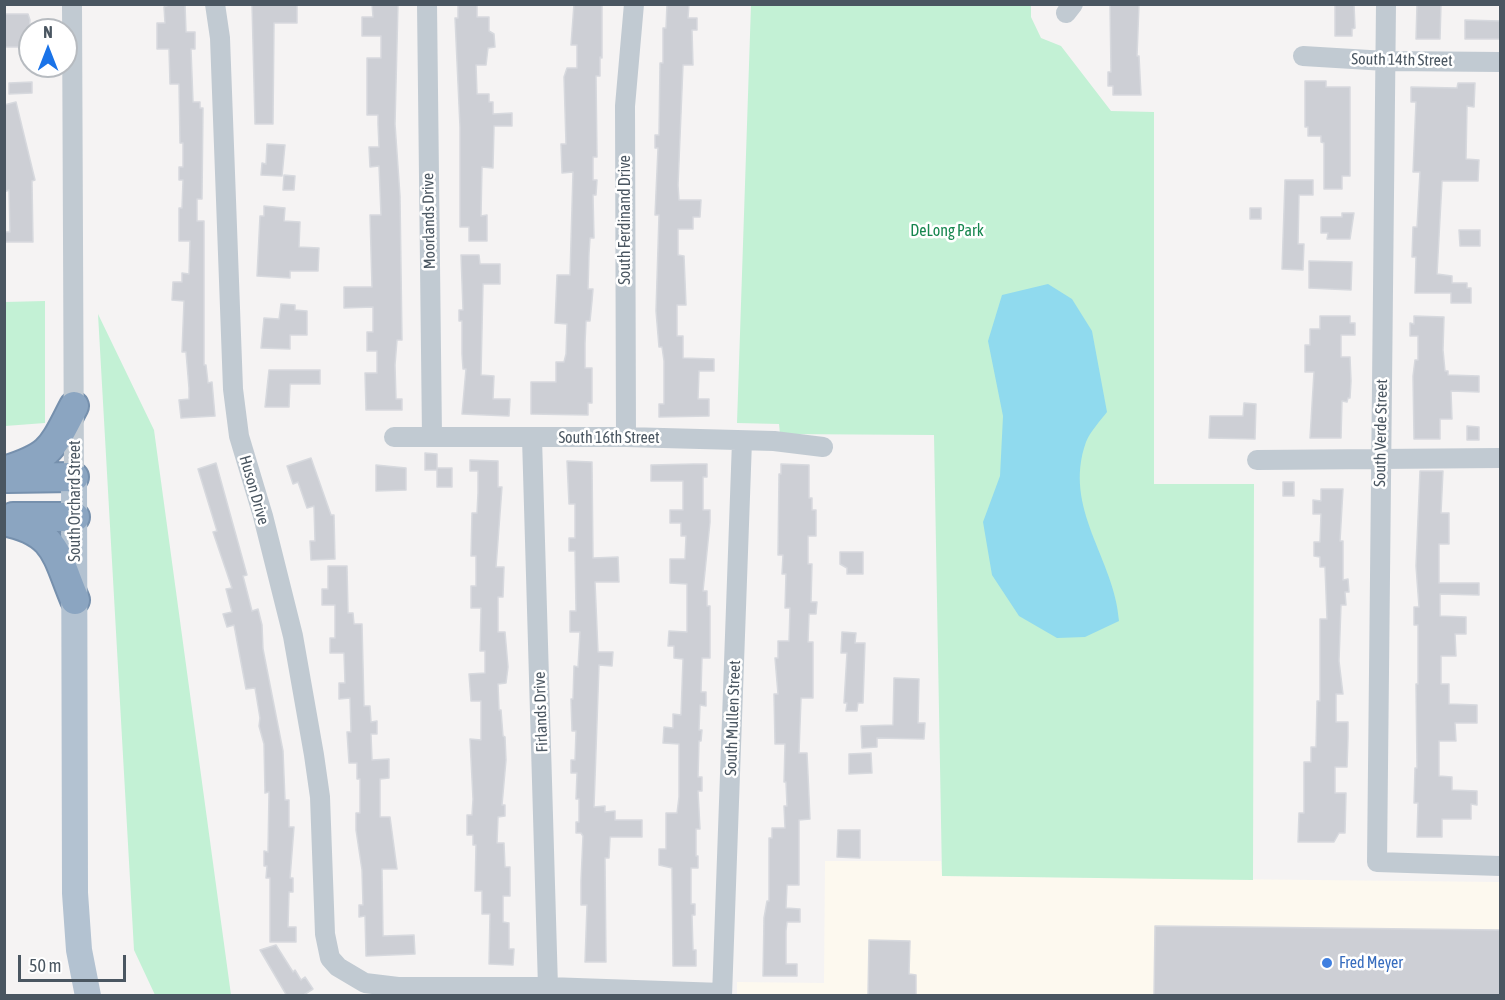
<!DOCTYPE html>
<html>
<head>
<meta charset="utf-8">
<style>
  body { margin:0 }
  #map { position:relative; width:1505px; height:1000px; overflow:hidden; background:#f5f3f3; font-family:"Asap Condensed",sans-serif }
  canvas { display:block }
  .frame { position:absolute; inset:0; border:6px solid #4a5661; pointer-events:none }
  .north { position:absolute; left:18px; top:18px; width:60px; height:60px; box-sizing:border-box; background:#fff; border:2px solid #b7bbc0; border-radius:50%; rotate:0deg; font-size:16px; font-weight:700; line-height:24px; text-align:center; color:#4a5661 }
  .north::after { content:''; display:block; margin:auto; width:21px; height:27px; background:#1a73e8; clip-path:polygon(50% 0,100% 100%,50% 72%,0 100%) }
  .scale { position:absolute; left:18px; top:955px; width:108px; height:27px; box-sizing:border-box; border:3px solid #4a5661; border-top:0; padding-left:8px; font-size:18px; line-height:21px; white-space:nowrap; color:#4a5661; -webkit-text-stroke:4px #fff; paint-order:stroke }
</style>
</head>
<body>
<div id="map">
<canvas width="1505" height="1000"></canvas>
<div class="frame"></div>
<div class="north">N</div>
<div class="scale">50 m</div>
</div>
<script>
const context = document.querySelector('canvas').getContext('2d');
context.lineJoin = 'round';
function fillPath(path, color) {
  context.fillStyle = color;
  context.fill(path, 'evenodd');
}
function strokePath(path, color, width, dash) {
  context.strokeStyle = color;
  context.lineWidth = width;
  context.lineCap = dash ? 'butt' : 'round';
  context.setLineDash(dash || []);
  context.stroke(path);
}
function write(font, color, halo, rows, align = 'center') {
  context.font = font + ' "Asap Condensed",sans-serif';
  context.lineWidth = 5;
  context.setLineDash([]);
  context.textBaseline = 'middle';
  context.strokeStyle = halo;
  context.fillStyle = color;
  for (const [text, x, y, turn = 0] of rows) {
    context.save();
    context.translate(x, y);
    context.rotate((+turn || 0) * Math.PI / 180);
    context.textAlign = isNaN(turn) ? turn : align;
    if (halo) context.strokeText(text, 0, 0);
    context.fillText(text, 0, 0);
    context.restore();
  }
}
const commercial = new Path2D(`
  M825 861H941L942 876 1500 882V995L737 996V982L824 983Z`);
const green = new Path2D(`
  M751 5H1031V17L1041 38 1061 46 1111 111 1154 112V484H1254L1253 880 942 876 934 435 780 434 779 424 737 423Z
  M45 301V423L5 426V302Z
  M98 314 154 430 231 995H155L134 950Z`);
const water = new Path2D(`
  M1048 284 1072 299 1092 331 1107 412C1100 421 1090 432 1086 442 1062 509 1115 559 1119 621L1085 637 1057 638 1019 616 992 575 983 522 1000 476 1003 416 988 341 1002 295Z`);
const building = new Path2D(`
  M171 4H185L186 32H195V49H191L193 102H200V108H203L202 199H197V221H204V365H206L208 383 212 382 215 416 181 418 179 400 189 399V388L186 352H182L184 301 172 300 173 282H182V273L189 274 190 241H179V208H182L183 180H179V167H183V143H180L179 84H170L169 49H157V23H165L164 7Z
  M252 4H297V23H274L273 124H255Z
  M372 4H398L395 124 400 196 402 340H397L395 365 396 399H402V410H366L365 373H377V351H367V332H373V307L344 308V287H372L370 215H381L379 166 370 167 369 147H379L378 124V115H367V58H381V36H362V17H373Z
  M458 4H477V17H489V31L494 34 495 47 488 48 486 65H476L477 94H489V102H493V114L512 113V126H494L493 168 482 167 481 216 487 215V241H469V227H460V127L455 18H458Z
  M574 4H602V58L600 57V76H596L597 157H593V180H597L596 195H593L594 238H590L589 254 588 289H593L592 301 590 321H586L585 343V368H592V403H588V415L531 414V382H556V362H564L566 354 567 324 555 323 557 275H570L573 172 562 173 561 144H566L564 77 567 68H577V45H571Z
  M667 4H689L688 18H697V30H692L693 65H683L678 185 679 200H701L700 217H693V229H678V255L684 256 686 305H677V336H683V358L714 359V371H699L698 399H709V416L659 417V404H664V361L662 347H659L656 311 659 215H655L658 148H655V135H659L660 63H663V28H666Z
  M1110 4H1139L1137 56H1139L1141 95H1113V86H1108V72H1111Z
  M1335 4H1354L1355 28 1352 29V36H1335Z
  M1417 4H1441L1440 39H1416Z
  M4 14H28L30 20 28 47H4Z
  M1465 20 1500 21V39H1465Z
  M1305 81H1326V87H1350V176H1342V189H1324V143L1321 142V136H1308V127H1305Z
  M32 82V93L9 94V83Z
  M1458 83H1475L1474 107 1467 106 1466 159 1479 160 1478 181H1442L1437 274 1452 276V283H1467V288H1471V303H1451V293H1415L1416 257H1412L1413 227H1417L1420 172H1413L1416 102H1411V87L1457 88Z
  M16 102 35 180 32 181 33 242H4V232H10L9 190 4 192V105Z
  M267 144 285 145 282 176 261 175 262 163 266 164Z
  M284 175 295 176 294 190H283Z
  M1285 180H1313V195H1299L1298 244H1304L1303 270 1282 269Z
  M264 206 285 208 284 221 300 222 299 247 319 248 318 271H290V278L257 276 260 216H264Z
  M1250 208H1261V219H1250Z
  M1342 213H1354L1350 239H1327L1328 233H1321V217H1342Z
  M1459 230H1480V246H1460Z
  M461 255H479L480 264H500V284H483L481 375 494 376 493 399H510L509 416 462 414 466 369H463L462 354V321H459V310H463Z
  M1309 261 1352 262 1351 290 1309 288Z
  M281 304 295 305V310L307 311V335H290V349L261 348 264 318 279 319Z
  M1320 316H1350V323H1355V335H1341V357H1350L1351 381 1350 398H1348L1347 402 1342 401 1341 438H1310L1314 372H1305V345H1310V329H1320Z
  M1414 316 1444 317 1443 350 1445 371H1448V375L1479 376V392L1451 391 1452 419H1440V439H1414L1413 376 1415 360H1418V336H1410V323L1414 324Z
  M269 370H320V384H290L289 407H265Z
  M1244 403 1256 404 1255 439 1209 438 1210 416H1243Z
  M1467 426 1479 427V440H1467Z
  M425 453 437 454V470H425Z
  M311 458 331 515H334L335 559 311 560 310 541H315L314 506 307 508 298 482 293 484 287 466Z
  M470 460 498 461V487H502L496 567H504L503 597H498V632H505L508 667 506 683 498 684 499 710H501L503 736 505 737 506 760 502 805H505V816L498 817 497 843H504L505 867H510V896H503V922L509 923V949H514L513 965 489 964 490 914H482V891H475L476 845H473V835H467V815H472L473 799 470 739 481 740V701H471L469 674 485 673V651H480L481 608H471V586H476V556H471L472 513H477L478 493V471H470Z
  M567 461 592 462 593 558 618 557 619 582H595L598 652H613L612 666 599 665 594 807 605 806V812L615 811V820H642V837H610L609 858H605L606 962H585L587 905H581V881L583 836 581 833H576V822H579V799H576L577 773H571V760H575L576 731H572L571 699H573L574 666 578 667 580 632H570V611H576L575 551H569V538H575V504H569Z
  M216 463 247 575 243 576 252 611 258 609 262 625 263 649 283 751 285 800H289V827H294L290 878H293V892H289L288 927H296V942H270V878H266L267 866H264V851L268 852 269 792 265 793 264 744 259 726 260 718 255 688 246 689 234 625 227 627 223 614 232 612 226 589 232 588 213 532 217 531 198 469Z
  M694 464H707V477H703V510H710V522L703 591H707V606H710V658H702L701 692H706V706L700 705 699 730H702L701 741H699L698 777H702V791H698L700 829H696V856H698V868H691V904H695V915H692L693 950H696V966H673L672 868 659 865V849H666V813H677L679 797V744L663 743 664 727 673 728V714L681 715 683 659 674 658V646H668L669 631 687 632V584L670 583V559H685L686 536H681V523H670V510H683V481H651V465Z
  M781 464 809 465V498H812V510H816V536H808V564H812L811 602H817L816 614H809L808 642H813V698H801L799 753H807L810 819 799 820V885H787L786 908 800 909V922H787L786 931V964H797V976H763L764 918 767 901H769V838H772V828H785L784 806H787L786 782H784L785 744H775L774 694H778L775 658H778V641H789L790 608H785L786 574H782L783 555H778L779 474H781Z
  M376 465 406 468V490L376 491Z
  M437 468H452V487H437Z
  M1420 471H1443L1441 513H1449V544H1439V583H1479V595L1440 594V616L1466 617V634H1455L1456 656H1441V684H1449V704L1477 705V723H1455L1456 741H1439V776L1452 777V790L1477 791V805L1471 804V819H1442V837H1417L1418 803H1414L1415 768H1417L1416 684H1418V625H1414V607H1419L1416 566Z
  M1283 482H1294V496H1283Z
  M1321 489H1343L1340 541H1343V580L1348 579 1349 592H1345L1346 605H1341L1339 661 1343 694H1336V722H1348V737L1347 767H1335V793H1346L1345 833H1339L1334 842H1298L1299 813H1304V762H1311V747H1316L1317 701H1320V619H1327L1325 567H1320V557L1314 556V542H1320L1321 514H1313V500L1321 501Z
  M840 552H863V574H847V568L840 564Z
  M328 566H347L348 613H353L354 624H362L364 706H370L371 722 377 721V734H371L372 760 389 759V778L380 779V817H390L397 869H382L383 936 414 935 415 954 366 956 365 916 359 917V905H363L362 870 356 830V813H360V779H357V763H349L347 732H351L350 698 339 699V683H345L344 653H330V638H335V605H322V589H328Z
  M842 632 856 633 855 643H865L863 703H858L857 711H846L847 703H844L847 653H841Z
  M894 678 919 679 918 723H925L924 739 877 738V747L862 748 861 726 893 725Z
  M871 753 872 773 849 774V754Z
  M838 830H860V858L837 857Z
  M1155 926 1500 930V996H1154Z
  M869 940 910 941 909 974 916 975V996H868Z
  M276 945 293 972 295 970 301 980 305 977 313 989 302 996H287L260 950Z`);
const minor = new Path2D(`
  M72 4 74 477
  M215 4 220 38 233 389 239 436 263 516 293 636 314 755 320 797 325 934 330 958 338 967 365 983 398 987H548L722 993
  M427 4 432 437
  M1386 4 1377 862 1500 866
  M1066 13 1073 4
  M1303 56 1386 61 1500 62
  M394 437H626L774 441 823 447
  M626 437 625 106 634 4
  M532 438 548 987
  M1257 460 1500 458
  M722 996 742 441`);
const major = new Path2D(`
  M74 477 75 893 79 950 88 996`);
const highway = new Path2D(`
  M4 471C52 456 52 448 74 406
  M7 478 74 477
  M13 517H75
  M4 521C57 532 56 555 75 600`);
const markers = [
  [1327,963,6,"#3f7fe0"]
];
const streetNames = [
  ["South 14th Street",1402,60,1],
  ["South Ferdinand Drive",625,220,-90],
  ["Moorlands Drive",429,221,-91],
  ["South Verde Street",1381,433,-89],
  ["South 16th Street",609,438],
  ["Huson Drive",254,490,74],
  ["South Orchard Street",75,501,-90],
  ["Firlands Drive",541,712,-92],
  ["South Mullen Street",733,718,-88]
];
const parkNames = [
  ["DeLong Park",947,231]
];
const shopNames = [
  ["Fred Meyer",1339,963]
];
fillPath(commercial, '#fdf9ef');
fillPath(green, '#c3f1d5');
fillPath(water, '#90daee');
fillPath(building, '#cdcfd5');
strokePath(building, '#d7d9de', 1.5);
strokePath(highway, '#7690ad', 32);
strokePath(minor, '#c1cad2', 20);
strokePath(major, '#b3c2d1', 26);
strokePath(highway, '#8ba5c1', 28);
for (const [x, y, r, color] of markers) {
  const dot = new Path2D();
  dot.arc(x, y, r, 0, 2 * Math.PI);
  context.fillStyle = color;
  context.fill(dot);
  strokePath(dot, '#fff', 2);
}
write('16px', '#4a5661', '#fff', streetNames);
write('16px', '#17864f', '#fff', parkNames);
write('16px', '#366cbe', '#fff', shopNames, 'left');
</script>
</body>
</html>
